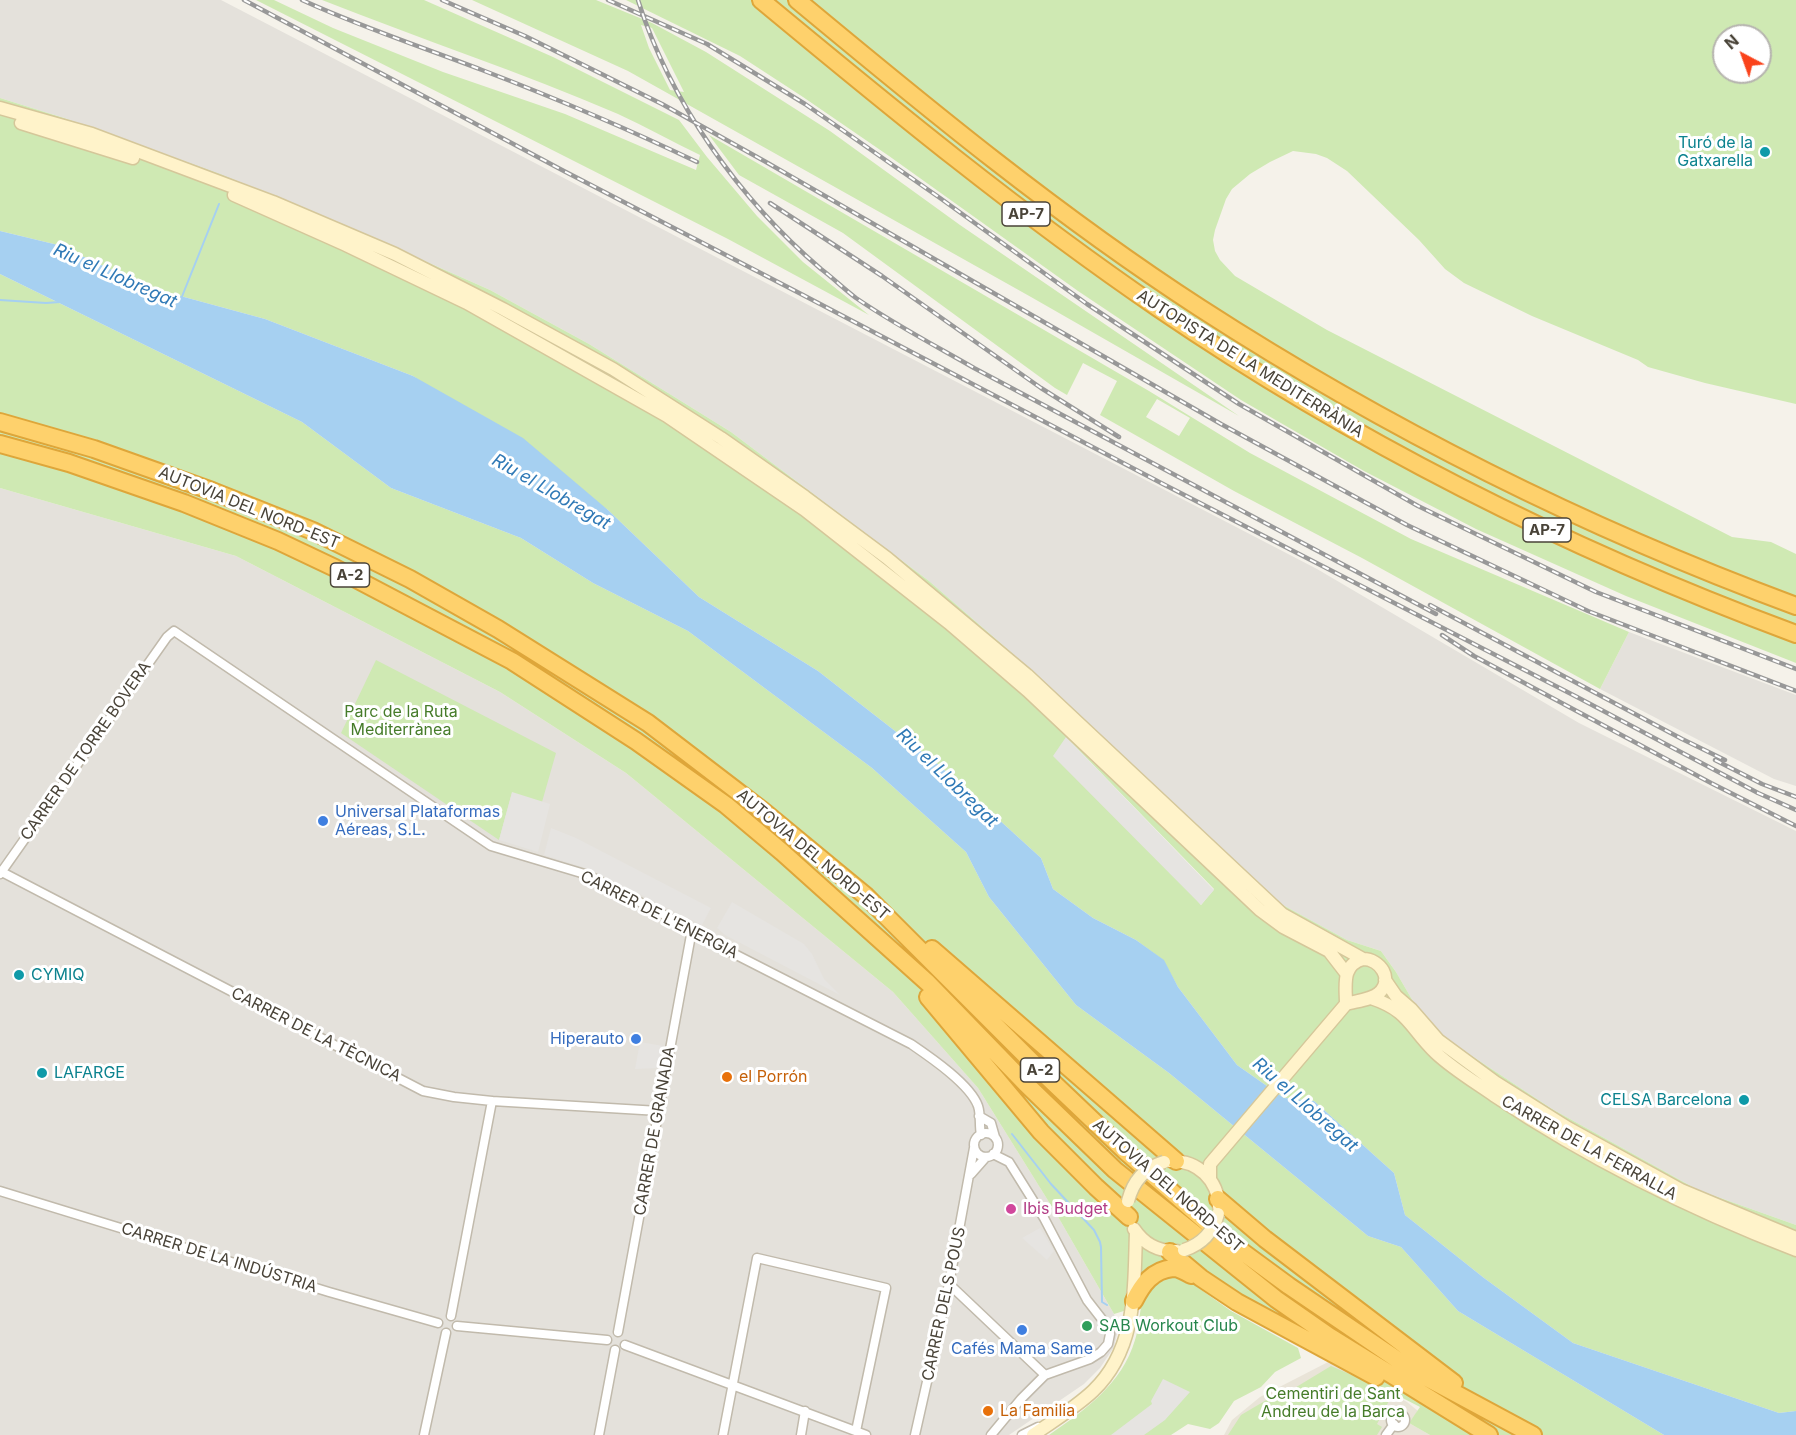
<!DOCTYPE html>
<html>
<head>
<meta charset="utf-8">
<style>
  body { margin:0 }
  #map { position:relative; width:1796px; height:1435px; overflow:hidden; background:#f5f2ea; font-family:Inter,sans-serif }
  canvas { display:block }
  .north { position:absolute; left:1712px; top:24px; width:60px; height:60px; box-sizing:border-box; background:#fff; border:2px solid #b6b4af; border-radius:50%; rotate:319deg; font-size:16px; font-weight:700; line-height:24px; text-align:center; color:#494338 }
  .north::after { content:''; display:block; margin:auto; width:21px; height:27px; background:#fa431b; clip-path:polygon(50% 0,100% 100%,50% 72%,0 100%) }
</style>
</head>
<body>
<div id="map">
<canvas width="1796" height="1435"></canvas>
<div class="north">N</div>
</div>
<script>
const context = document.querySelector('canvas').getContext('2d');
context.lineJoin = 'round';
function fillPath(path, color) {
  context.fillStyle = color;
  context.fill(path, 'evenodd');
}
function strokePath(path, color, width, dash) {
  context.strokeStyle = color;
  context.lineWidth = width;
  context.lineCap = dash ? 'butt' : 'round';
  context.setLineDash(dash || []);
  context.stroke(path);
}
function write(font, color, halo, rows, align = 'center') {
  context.font = font + ' Inter,sans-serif';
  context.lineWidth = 6;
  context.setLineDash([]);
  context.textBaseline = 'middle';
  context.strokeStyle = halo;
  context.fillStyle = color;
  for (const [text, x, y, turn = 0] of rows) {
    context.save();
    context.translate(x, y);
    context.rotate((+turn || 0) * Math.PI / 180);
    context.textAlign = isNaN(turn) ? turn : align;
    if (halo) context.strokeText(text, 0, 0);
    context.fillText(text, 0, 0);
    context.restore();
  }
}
const residential = new Path2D(`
  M1330 1361 1407 1402 1418 1411 1409 1423 1430 1435H1224L1232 1420 1260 1397Z`);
const industrial = new Path2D(`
  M0 0H221L1317 569 1579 723 1796 831V1225L1698 1190 1552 1109 1428 1027 1396 972 1381 951 1347 940 1270 898 1131 763 1028 667 929 581 731 432 589 344 490 290 348 227 64 118 0 98Z
  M0 488 236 556 500 692 626 773 893 992 978 1088 1057 1215 1114 1314 1118 1329 1114 1347 1100 1368 1084 1384 1009 1435H0Z
  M1629 632 1796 695V786L1774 779 1600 689Z`);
const green = new Path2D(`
  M256 0H274L333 28 443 72 565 114 696 170 700 155C673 142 646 127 618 114 521 72 420 39 322 0H424L553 57 679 120 707 157 757 216 803 262 869 315 728 239Z
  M472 0H596L652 23 706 52 830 131 960 225 1239 416 1031 297 628 71ZM641 25 652 28 684 92 670 90 649 48Z
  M626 0H1796V404L1705 383 1648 367 1638 360 1532 316 1464 283 1445 269 1419 240 1347 171 1327 158 1316 154 1293 151 1270 162 1250 174 1232 189 1226 199 1215 230 1213 240 1215 251 1220 260 1235 276 1327 330 1732 537 1771 542 1796 554V663L1626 596 1476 529 1364 471 1241 400 1078 291 889 156 803 97 740 56ZM1724 36H1760V72H1724Z
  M0 98 64 118 220 174 348 227 490 290 589 344 731 432 929 581 1028 667 1131 763 1270 898 1347 940 1381 951 1396 972 1428 1027 1552 1109 1698 1190 1796 1225V1411L1779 1413 1573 1343 1484 1278 1405 1215 1394 1173 1314 1101 1284 1098 1237 1065 1178 987 1163 960 1136 940 1093 918 1053 889 1041 858 940 766 818 671 699 597 608 510 413 376 265 319 151 288 58 245 0 231ZM1066 737 1214 889 1201 905Z
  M709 135 1149 391 1250 453 1411 539 1629 632 1600 689 1362 558 1234 491 1100 415 1117 381 1083 363 1067 395 1055 388 843 233 739 175ZM1157 399 1190 418 1179 436 1146 417Z
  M0 274 302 422 391 488 521 538 593 583 688 631 872 768 966 852 989 897 1076 1005 1169 1073 1368 1236 1401 1247 1458 1311 1664 1435H1430L1409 1423 1420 1407 1393 1393 1377 1424 1382 1427 1377 1435H1228L1241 1415 1280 1392 1293 1389 1331 1366 1387 1390 1231 1309 1181 1274 1172 1273 1193 1284 1231 1311 1298 1348 1301 1358 1275 1372 1261 1387 1234 1401 1219 1423 1210 1429 1188 1424 1171 1435H1049C1085 1410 1122 1384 1135 1340 1139 1328 1139 1315 1142 1303L1140 1306 1114 1314 1057 1215 978 1088 893 992 626 773 500 692 236 556 0 488Z
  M376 660 556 753 542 802 512 793 499 840 341 733Z`);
const parking = new Path2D(`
  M1066 737 1214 890 1201 905 1053 756Z
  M512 792 550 804 538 852 499 840Z
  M551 828 576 838 711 908 702 925 589 869 544 855Z
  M732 902 804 944 812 954 824 979 840 995 725 935 717 928Z
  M640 1042 663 1046 658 1068 635 1069Z
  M1040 1228 1054 1251 1047 1260 1022 1238Z
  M1163 1379 1190 1392 1165 1420 1144 1435H1111L1152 1404 1151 1401Z`);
const water = new Path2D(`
  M0 231 58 245 151 288 265 319 413 376 523 438 608 510 699 597 818 671 940 766 1041 858 1053 889 1093 918 1136 940 1164 960 1178 987 1237 1065 1284 1098 1314 1101 1394 1173 1405 1215 1484 1278 1573 1343 1779 1413 1796 1411V1435H1664L1458 1311 1401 1247 1368 1236 1169 1073 1076 1005 989 897 966 852 872 768 688 631 593 583 521 538 391 488 302 422 0 274Z`);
const stream = new Path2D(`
  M181 299 219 204
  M0 300 46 303 60 302
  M1012 1134 1051 1184 1094 1230 1100 1242 1101 1247 1102 1302 1107 1305`);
const street = new Path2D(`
  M0 871 423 1091 454 1097 492 1101 659 1111
  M0 874 167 637 174 631 491 846 588 875 695 931 711 942 911 1044C930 1057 970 1084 978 1106 981 1115 979 1125 981 1135
  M979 1116 991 1123 995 1137
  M974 1145a12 12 0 1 1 24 0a12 12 0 1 1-24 0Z
  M971 1174 986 1157
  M0 1191 329 1292 438 1323
  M949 1284 1045 1375
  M451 1316 492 1101
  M457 1326 607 1340
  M618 1332 691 935 695 931
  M625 1345 866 1435
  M1391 1420a7 7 0 1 1 14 0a7 7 0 1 1-14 0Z
  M424 1435 446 1333
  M599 1435 615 1350
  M723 1435 757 1258 886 1288 856 1431
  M801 1435 805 1411
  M915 1435 949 1284 974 1148
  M991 1435 1021 1399 1045 1375 1090 1359 1101 1352 1108 1344 1110 1334 1108 1327 1087 1300 1044 1218 1009 1162 993 1154
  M1022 1435 1038 1427
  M1386 1435 1394 1424`);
const secondary = new Path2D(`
  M0 108 92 134 273 202 395 254 503 309 613 369 721 438 805 497 887 558 1027 675 1282 914 1363 959C1380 959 1394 979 1379 993 1371 1000 1356 1001 1346 1004L1210 1164V1178
  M21 123 133 158
  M234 195 346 245 467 303 667 416 805 510 949 623 1028 691 1260 910 1283 927 1329 951 1346 973
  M1385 980 1396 996 1411 1009 1438 1040 1495 1082 1568 1128 1681 1190 1796 1238
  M1371 998C1410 1011 1409 1027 1436 1053 1453 1069 1475 1082 1495 1096 1588 1158 1692 1210 1796 1250
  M1346 1004C1346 986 1341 965 1363 959
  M1170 1161C1198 1160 1218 1180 1219 1207
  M1134 1229C1144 1244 1159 1252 1177 1251
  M1033 1435C1053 1421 1075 1408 1093 1391 1137 1349 1134 1289 1136 1232`);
const highway = new Path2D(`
  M761 0C890 107 1019 213 1158 308 1356 443 1572 551 1796 634
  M797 0C927 108 1058 216 1200 308 1387 429 1588 529 1796 606
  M0 422 94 449 212 491 313 531 410 579 498 629 648 723 763 811 866 896 1043 1073 1126 1152 1229 1242 1289 1286 1414 1371 1533 1435
  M0 444 69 463 184 503 278 541 335 568 512 661 636 741 726 805 782 852 928 983 1025 1083 1115 1170 1276 1299 1329 1336 1489 1435
  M932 949 1176 1161
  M928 997 1041 1132 1096 1187 1129 1217
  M1218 1199 1265 1239 1454 1383
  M1170 1252 1201 1278 1237 1302 1376 1377
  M1134 1301C1142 1285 1152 1270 1173 1268 1178 1268 1186 1272 1191 1275`);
const rail = new Path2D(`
  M244 0 562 170 803 295 1163 484 1577 697 1758 793 1796 810
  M302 0C361 27 422 47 482 70 555 98 626 128 697 162
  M442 0 525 36 662 104 766 162 1221 424 1407 525 1588 611 1796 691
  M608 0 707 44 805 104 940 198 1087 304 1239 404 1418 506 1596 592 1796 669
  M638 0C670 102 740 200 821 269 833 278 844 289 856 298 894 324 934 345 974 368L1436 614
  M770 203 882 276 1041 388 1119 437
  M1430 605 1682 739 1725 760
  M1442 635 1474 656 1711 783 1796 826
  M1715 760 1762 784 1796 797`);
const secondaryBridge = new Path2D(`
  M1128 1201C1133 1181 1144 1168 1164 1162
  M1184 1250C1202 1244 1213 1233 1218 1214`);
const markers = [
  [1765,152,6,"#0f9aa8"],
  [323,821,6,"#3f7fe0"],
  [19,975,6,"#0f9aa8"],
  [636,1039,6,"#3f7fe0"],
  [42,1073,6,"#0f9aa8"],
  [727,1077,6,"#e8710a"],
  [1744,1100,6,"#0f9aa8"],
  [1011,1209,6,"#d1479c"],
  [1087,1326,6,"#2e9e5b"],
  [1022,1330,6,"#3f7fe0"],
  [988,1411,6,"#e8710a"]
];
const shields = [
  [1026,214,48],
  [1547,530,48],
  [350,575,39],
  [1040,1070,39]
];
const shieldNames = [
  ["AP-7",1026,214],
  ["AP-7",1547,530],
  ["A-2",350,575],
  ["A-2",1040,1070]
];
const cultureNames = [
  ["Turó de la",1753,143],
  ["Gatxarella",1753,161],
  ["CYMIQ",31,975,"left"],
  ["LAFARGE",54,1073,"left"],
  ["CELSA Barcelona",1732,1100]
];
const streetNames = [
  ["AUTOPISTA DE LA MEDITERRÀNIA",1250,364,32],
  ["AUTOVIA DEL NORD-EST",249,508,22],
  ["CARRER DE TORRE BOVERA",86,751,-55],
  ["AUTOVIA DEL NORD-EST",813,855,40],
  ["CARRER DE L'ENERGIA",659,915,27],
  ["CARRER DE LA TÈCNICA",316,1035,27],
  ["CARRER DE GRANADA",655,1131,-80],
  ["CARRER DE LA FERRALLA",1589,1148,29],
  ["AUTOVIA DEL NORD-EST",1168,1186,41],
  ["CARRER DE LA INDÚSTRIA",219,1258,17],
  ["CARRER DELS POUS",944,1304,-78]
];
const parkNames = [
  ["Parc de la Ruta",401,712],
  ["Mediterrànea",401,730],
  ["Cementiri de Sant",1333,1394],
  ["Andreu de la Barca",1333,1412]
];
const shopNames = [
  ["Universal Plataformas",335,812],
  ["Aéreas, S.L.",335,830],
  ["Hiperauto",624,1039,"right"],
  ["Cafés Mama Same",1022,1349,"center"]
];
const foodNames = [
  ["el Porrón",739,1077],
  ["La Familia",1000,1411]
];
const hotelNames = [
  ["Ibis Budget",1023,1209]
];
const leisureNames = [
  ["SAB Workout Club",1099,1326]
];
const waterNames = [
  ["Riu el Llobregat",115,276,24],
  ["Riu el Llobregat",551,492,30],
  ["Riu el Llobregat",947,778,44],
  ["Riu el Llobregat",1305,1105,41]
];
fillPath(residential, '#e9e4d8');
fillPath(industrial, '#e4e1db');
fillPath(green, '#cfe9b3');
fillPath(parking, '#e6e4e1');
fillPath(water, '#a6d0f1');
strokePath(stream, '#a6d0f1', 2);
strokePath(street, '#c1baac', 11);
strokePath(secondary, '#d5c79a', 15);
strokePath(highway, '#dea63a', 20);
strokePath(street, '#fff', 8);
strokePath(secondary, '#fff3ca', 12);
strokePath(highway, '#fed16c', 16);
strokePath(rail, '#989898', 4.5);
strokePath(rail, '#fff', 2, [7]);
strokePath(secondaryBridge, '#d5c79a', 15, []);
strokePath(secondaryBridge, '#fff3ca', 12);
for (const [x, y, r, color] of markers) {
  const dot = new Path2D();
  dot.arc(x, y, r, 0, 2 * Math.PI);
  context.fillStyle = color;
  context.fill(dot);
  strokePath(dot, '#fff', 2);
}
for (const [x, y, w] of shields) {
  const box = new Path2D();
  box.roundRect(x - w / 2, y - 12, w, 24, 4.5);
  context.fillStyle = '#fff';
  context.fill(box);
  strokePath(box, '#494338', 1.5);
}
write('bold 15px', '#494338', null, shieldNames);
write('16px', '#0d838f', '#fff', cultureNames, 'right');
write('16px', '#494338', '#fff', streetNames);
write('16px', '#467c2a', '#fff', parkNames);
write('16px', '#366cbe', '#fff', shopNames, 'left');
write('16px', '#c56008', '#fff', foodNames, 'left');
write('16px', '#b23c85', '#fff', hotelNames, 'left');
write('16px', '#27864d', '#fff', leisureNames, 'left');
write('italic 18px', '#2f79b6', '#fff', waterNames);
</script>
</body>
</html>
